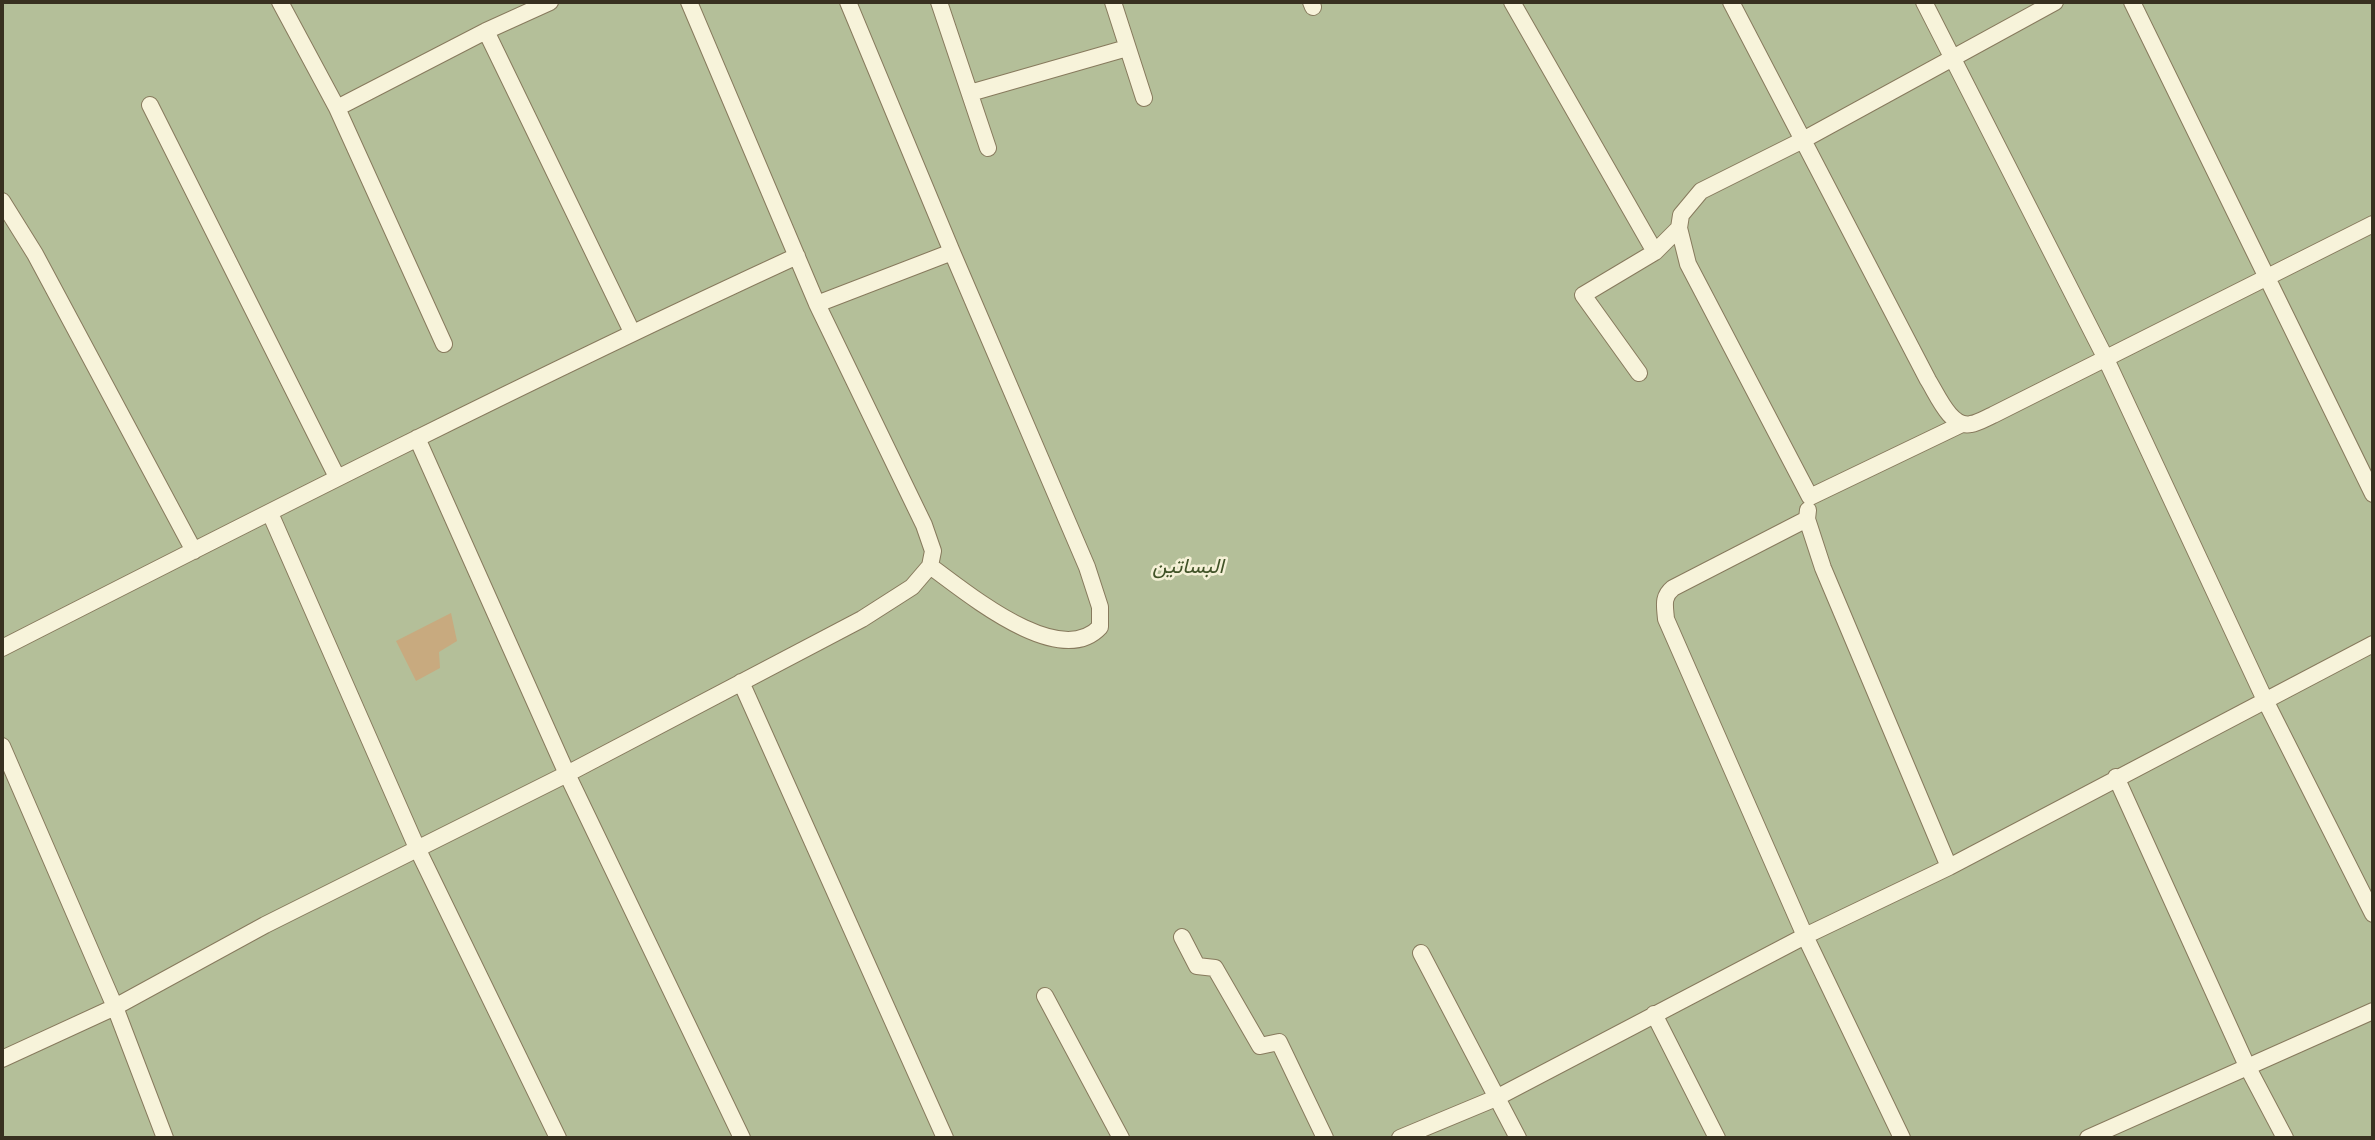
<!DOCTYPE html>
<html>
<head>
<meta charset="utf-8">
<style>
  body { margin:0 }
  #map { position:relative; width:2375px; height:1140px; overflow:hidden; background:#ece7c7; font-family:Georgia,serif }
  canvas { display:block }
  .frame { position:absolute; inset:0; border:4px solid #383020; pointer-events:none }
</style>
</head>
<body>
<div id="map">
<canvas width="2375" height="1140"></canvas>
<div class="frame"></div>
</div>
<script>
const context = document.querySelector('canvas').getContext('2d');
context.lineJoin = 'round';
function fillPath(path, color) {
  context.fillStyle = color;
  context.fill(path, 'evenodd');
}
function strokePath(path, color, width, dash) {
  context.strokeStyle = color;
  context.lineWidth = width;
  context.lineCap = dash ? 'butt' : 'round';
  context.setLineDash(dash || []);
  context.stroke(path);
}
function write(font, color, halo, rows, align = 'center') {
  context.font = font + ' Georgia,Vazirmatn,serif';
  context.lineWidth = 5;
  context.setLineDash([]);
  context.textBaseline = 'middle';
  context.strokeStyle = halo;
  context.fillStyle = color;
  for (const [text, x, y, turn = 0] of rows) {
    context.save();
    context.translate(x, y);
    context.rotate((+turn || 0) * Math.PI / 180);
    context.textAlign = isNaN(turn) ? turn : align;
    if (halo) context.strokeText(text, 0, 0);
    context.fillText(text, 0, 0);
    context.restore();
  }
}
const cemetery = new Path2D(`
  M2 2H2373V1138H2Z`);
const building = new Path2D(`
  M451 613 457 641 439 652 440 668 416 681 396 641Z`);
const lane = new Path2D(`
  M280 2 337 108 444 344
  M848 2 952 252 1087 567 1100 607V627C1059 671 965 591 930 566
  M939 2 988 148
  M1113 2 1144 98
  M1311 2 1313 7
  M1512 2 1655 252
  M1731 2 1928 380C1937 394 1951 429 1971 424 1978 423 1986 418 1993 415L2373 224
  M1924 2 2105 357 2265 700 2373 914
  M2132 2 2373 494
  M486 31 632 332
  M970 93 1127 48
  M150 105 337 477
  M337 108 486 31 550 2
  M2 201 35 254 194 551
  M817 304 952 252
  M1639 373 1583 295 1655 252 1679 228
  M1962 424 1810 497 1688 264 1679 228 1681 215 1701 191 1803 140 2055 2
  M417 438 567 774 742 1138
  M1808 510 1807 519 1823 568 1949 867
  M270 513 417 848 558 1138
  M1807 519 1673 588C1662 597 1665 606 1666 619L1805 936 1902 1138
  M2 648C265 514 528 380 797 256
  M741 682 945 1138
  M2 746 115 1007 165 1138
  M2116 777 2247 1066 2285 1138
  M1182 937 1197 966 1215 968 1260 1046 1279 1042 1325 1138
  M1421 953 1518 1138
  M1045 996 1121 1138
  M1654 1014 1717 1138
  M2 1059 115 1007 265 925 567 774 862 619 912 587 930 566 933 551 924 525 817 304 689 2
  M1400 1138 1496 1098 1805 936 1949 867 2373 644
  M2088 1138 2373 1011`);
const parkNames = [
  ["البساتين",1188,570]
];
fillPath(cemetery, '#b4bf99');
fillPath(building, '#c8aa7f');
strokePath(lane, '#877a5d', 18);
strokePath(lane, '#f7f3da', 16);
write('italic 21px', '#415328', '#f4f0d6', parkNames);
</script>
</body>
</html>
